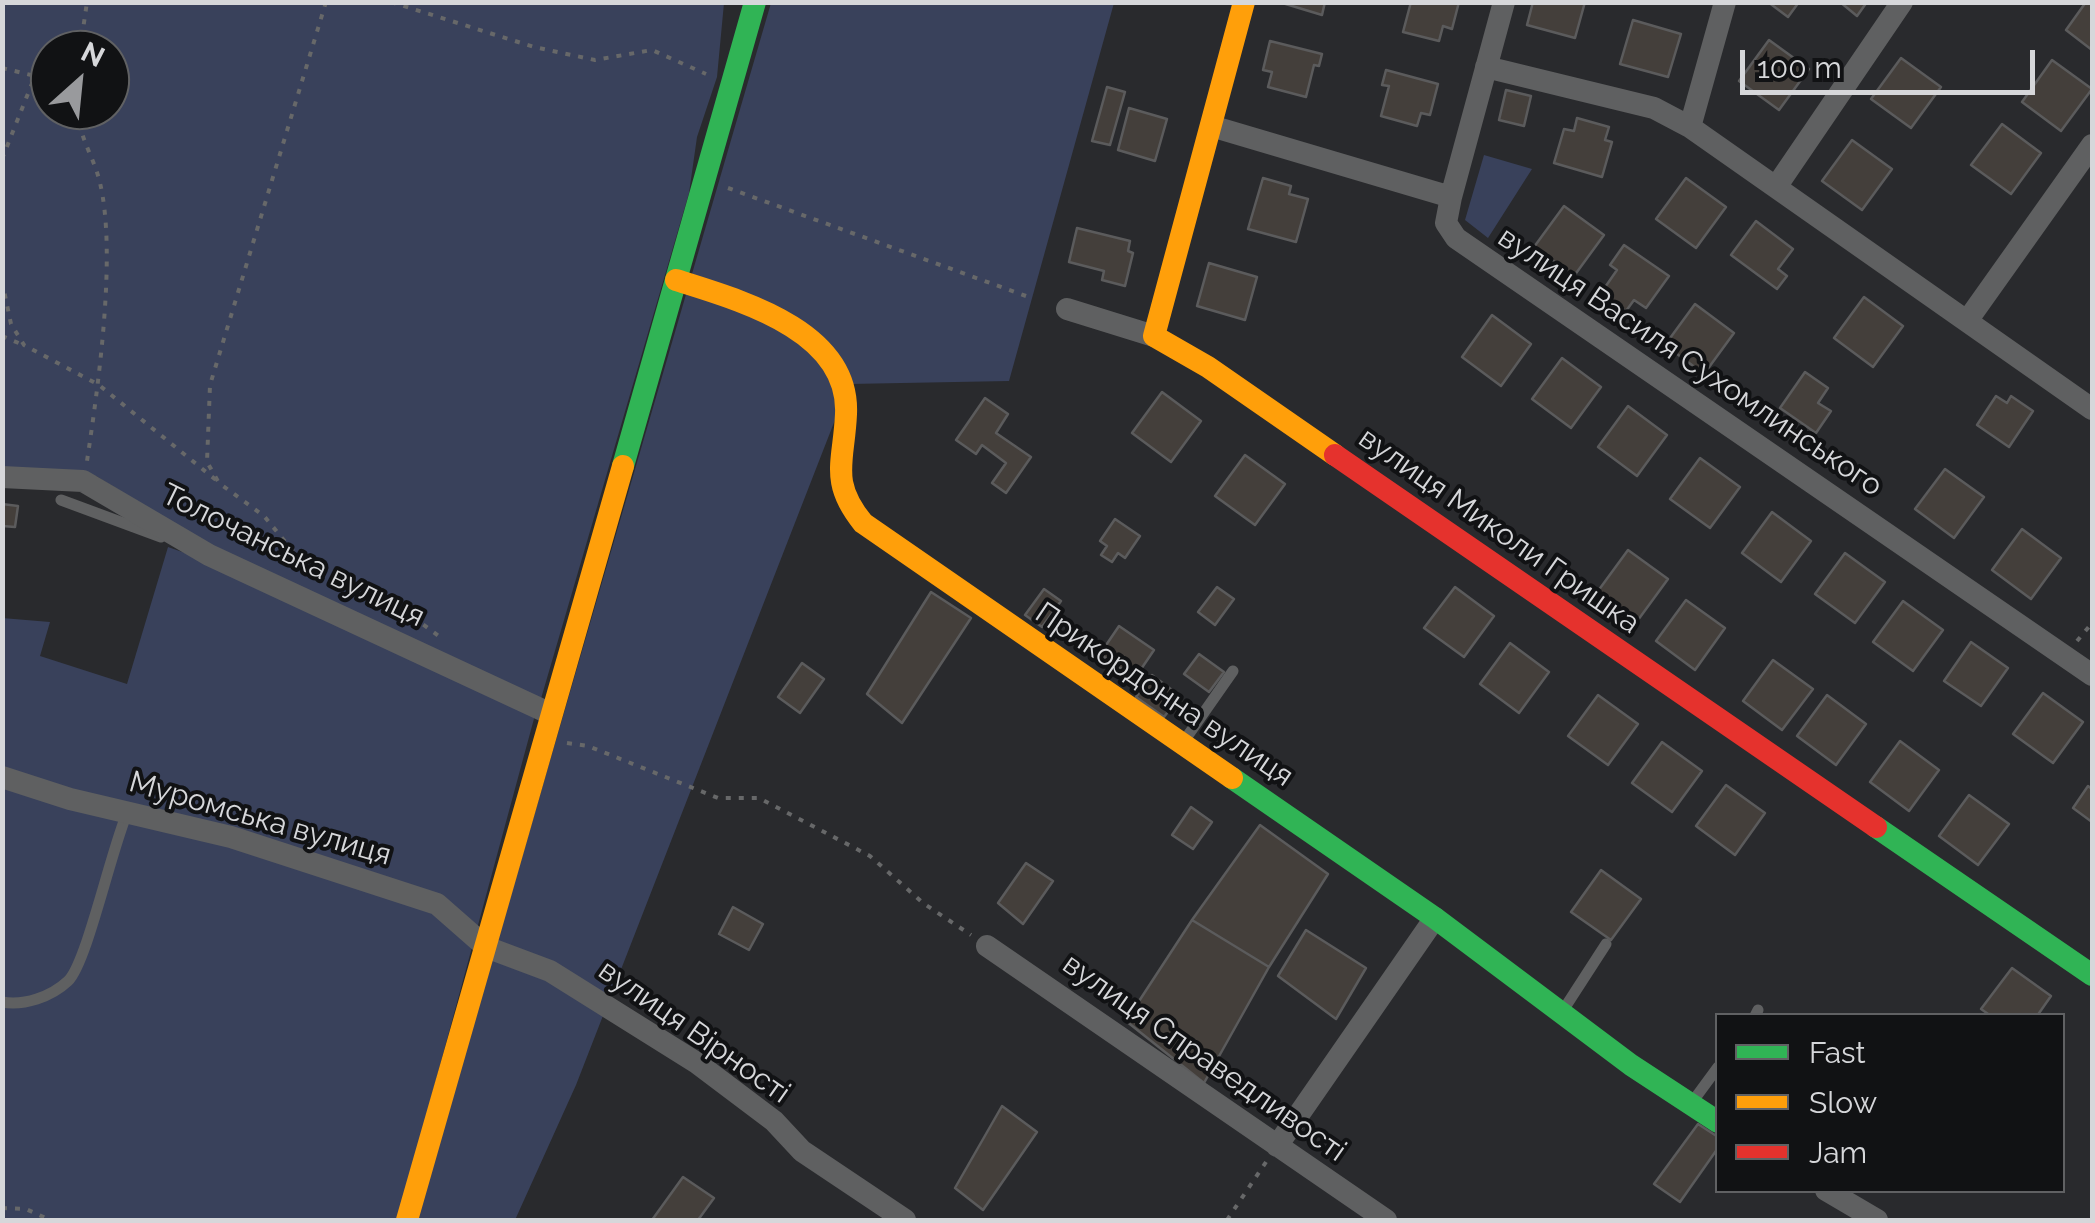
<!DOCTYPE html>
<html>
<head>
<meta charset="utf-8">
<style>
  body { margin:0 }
  #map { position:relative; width:2095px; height:1223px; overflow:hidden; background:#292a2d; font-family:Raleway,sans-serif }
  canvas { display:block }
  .frame { position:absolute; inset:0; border:5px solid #d6d7da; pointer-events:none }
  .legend { position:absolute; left:1715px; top:1013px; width:350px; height:180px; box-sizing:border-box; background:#111214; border:2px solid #606163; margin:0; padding:12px 18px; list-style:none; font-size:30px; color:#d6d7da }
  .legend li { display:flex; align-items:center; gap:20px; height:50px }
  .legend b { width:50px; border:2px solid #606163 }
  .north { position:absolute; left:30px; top:30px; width:100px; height:100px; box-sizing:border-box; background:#111214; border:2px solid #606163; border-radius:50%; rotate:27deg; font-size:28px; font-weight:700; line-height:40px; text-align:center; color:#d6d7da }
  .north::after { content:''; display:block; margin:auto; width:35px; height:45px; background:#999a9d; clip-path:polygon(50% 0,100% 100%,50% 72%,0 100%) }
  .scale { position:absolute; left:1740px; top:50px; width:295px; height:45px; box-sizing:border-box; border:5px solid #d6d7da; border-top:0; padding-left:12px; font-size:30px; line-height:35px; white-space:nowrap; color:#d6d7da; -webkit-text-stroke:8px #111214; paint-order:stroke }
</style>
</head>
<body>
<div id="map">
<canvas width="2095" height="1223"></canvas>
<div class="frame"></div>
<ul class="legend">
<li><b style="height:12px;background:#30b455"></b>Fast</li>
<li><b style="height:12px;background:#ff9f0a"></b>Slow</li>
<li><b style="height:12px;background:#e5322d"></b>Jam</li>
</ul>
<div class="north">N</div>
<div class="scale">100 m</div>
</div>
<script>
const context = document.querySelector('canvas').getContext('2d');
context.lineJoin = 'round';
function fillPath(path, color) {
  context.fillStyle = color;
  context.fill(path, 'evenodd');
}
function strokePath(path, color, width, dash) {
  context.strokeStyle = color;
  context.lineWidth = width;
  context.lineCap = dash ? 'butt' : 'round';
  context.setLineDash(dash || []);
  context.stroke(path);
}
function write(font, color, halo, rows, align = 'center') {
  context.font = font + ' Raleway,sans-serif';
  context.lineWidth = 8;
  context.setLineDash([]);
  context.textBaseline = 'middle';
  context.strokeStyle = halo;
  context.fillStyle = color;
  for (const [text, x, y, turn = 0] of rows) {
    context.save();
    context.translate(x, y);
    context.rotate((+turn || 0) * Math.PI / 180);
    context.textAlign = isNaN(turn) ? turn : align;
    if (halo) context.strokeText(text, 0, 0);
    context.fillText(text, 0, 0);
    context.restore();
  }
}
const green = new Path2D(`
  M3 3H724L717 77 697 137 689 193 540 702 213 548 96 476H3ZM50 50H110V110H50Z
  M771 3H1114L1009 381 849 384 576 1085 515 1220H416Z
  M1484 155 1532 169 1488 238 1465 220Z
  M168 547 208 561 535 715 398 1220H3L2 618 50 622 40 656 127 684Z`);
const building = new Path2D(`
  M1279 2H1325L1322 15Z
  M1411 2H1459L1452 29 1443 26 1439 41 1403 32Z
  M1533 2H1585L1575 38 1527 25Z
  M1768 2H1799L1788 17Z
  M1840 2H1867L1857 16Z
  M2086 2H2092V50L2066 30Z
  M1633 20 1681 34 1668 77 1620 64Z
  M1769 40 1809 69 1779 110 1739 81Z
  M1270 41 1322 54 1319 66 1314 65 1306 97 1268 87 1272 72 1263 70Z
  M1901 58 1941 87 1911 128 1871 99Z
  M2052 60 2092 89 2061 131 2022 102Z
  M1386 70 1438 84 1430 115 1421 113 1417 126 1381 116 1389 86 1382 85Z
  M1107 87 1125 92 1110 145 1092 141Z
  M1506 90 1531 96 1524 126 1499 120Z
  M1129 108 1167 119 1155 161 1118 150Z
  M1577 118 1609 127 1605 140 1612 142 1602 177 1554 163 1564 129 1574 131Z
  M2002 124 2041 153 2011 194 1971 165Z
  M1852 140 1892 169 1862 210 1822 181Z
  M1263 178 1291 186 1289 194 1308 199 1296 242 1248 229Z
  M1686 178 1726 207 1696 248 1656 219Z
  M1564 206 1604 235 1574 276 1534 247Z
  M1756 221 1793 249 1778 269 1787 276 1777 289 1731 255Z
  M1077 228 1130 241 1128 251 1133 253 1125 286 1102 280 1104 271 1069 262Z
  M1624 245 1669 276 1646 308 1634 300 1626 311 1601 293 1617 270 1610 265Z
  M1209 263 1257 277 1245 320 1197 306Z
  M1864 297 1903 326 1873 367 1834 338Z
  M1695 304 1734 333 1704 374 1665 345Z
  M1492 315 1531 344 1501 386 1462 357Z
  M1562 358 1601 387 1571 428 1532 399Z
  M1805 372 1828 388 1818 403 1831 411 1816 433 1780 408Z
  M1162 392 1201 421 1171 462 1132 433Z
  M1996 396 2007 403 2011 396 2033 411 2009 447 1977 425Z
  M985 398 1008 414 996 433 1031 457 1006 493 992 483 1006 463 982 445 976 454 956 440Z
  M1628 406 1667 435 1637 476 1598 447Z
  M1245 455 1285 484 1255 525 1215 496Z
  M1700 458 1740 487 1710 528 1670 499Z
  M1945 469 1984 497 1954 538 1915 509Z
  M2 504 18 506 15 527 2 526Z
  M1772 512 1811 541 1781 582 1742 553Z
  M1115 519 1140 536 1125 558 1118 553 1112 562 1101 555 1107 546 1100 541Z
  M2022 529 2061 558 2031 599 1992 570Z
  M1628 550 1668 579 1638 620 1598 591Z
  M1845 553 1885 582 1855 623 1815 594Z
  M1217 587 1234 599 1215 625 1198 612Z
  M1455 587 1494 616 1464 657 1424 628Z
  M1044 589 1061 601 1042 627 1025 615Z
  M931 592 971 618 902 723 867 694Z
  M1686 600 1725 628 1695 670 1656 641Z
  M1903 601 1943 630 1913 671 1873 642Z
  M1119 626 1154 650 1135 678 1100 654Z
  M1971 642 2008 668 1981 706 1944 681Z
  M1510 643 1549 672 1519 713 1480 684Z
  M1199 654 1224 672 1209 692 1184 674Z
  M1773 660 1813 689 1782 730 1743 701Z
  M802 663 824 679 800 713 778 697Z
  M1152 675 1180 696 1164 717 1136 697Z
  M2043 693 2083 722 2053 763 2013 734Z
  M1598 695 1638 724 1608 765 1568 736Z
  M1827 695 1866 724 1836 765 1797 736Z
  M1900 741 1939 770 1909 811 1870 782Z
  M1662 742 1702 771 1672 812 1632 783Z
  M1726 785 1765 813 1735 855 1696 826Z
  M2088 786 2092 789V822L2073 808Z
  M1969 795 2009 824 1978 865 1939 836Z
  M1191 807 1212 822 1193 849 1172 835Z
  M1260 825 1328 874 1269 967 1192 920Z
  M1026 863 1053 881 1023 924 998 903Z
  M1601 870 1641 899 1611 940 1571 912Z
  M733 907 763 924 749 950 719 934Z
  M1192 920 1269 967 1204 1083 1126 1021Z
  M1306 930 1366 968 1336 1019 1278 976Z
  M2012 968 2051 996 2037 1016H1991L1981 1009Z
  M1002 1106 1037 1132 983 1210 955 1188Z
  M1698 1124 1718 1137V1148L1680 1202 1654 1184Z
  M683 1177 714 1198 698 1220H652Z`);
const path = new Path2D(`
  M326 2 210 385 207 462 219 483 264 516 297 556 330 581 409 614 444 640
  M391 2 534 47 595 60 652 50 706 74
  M80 50 87 2
  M2 68 35 76 50 73
  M77 110C81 142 94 157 100 183 117 254 98 388 87 461
  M2 159 35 76
  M728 188 1026 296
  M2 281 11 324 24 345 99 385 216 480
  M2 336 21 344
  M2077 641 2092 623
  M567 743 588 746 718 798H759L870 856 923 903 971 935
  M2 1208 26 1209 50 1220
  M1227 1220 1266 1162`);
const lane = new Path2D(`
  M61 500 161 537
  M1184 741 1233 671
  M2 1002C24 1006 51 997 68 981 87 963 112 846 128 811
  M1562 1012 1606 944
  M1755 1016 1758 1010
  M1693 1101 1718 1067`);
const street = new Path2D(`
  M1504 2 1451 197 1446 223 1456 238 2092 675
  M1725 2 1690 127 2092 409
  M1486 67 1654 108 1690 127
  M1211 126 1451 197
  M1776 187 1902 2
  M1067 309 1154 336
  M1967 321 2092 145
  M2 477 83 481 209 555 551 714
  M2 777 70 799 231 837 437 904 486 947 550 971 697 1063 774 1121 802 1151 905 1220
  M987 946 1386 1220
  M1277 1146 1435 918
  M1826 1190 1877 1220`);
const fast = new Path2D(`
  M623 466 755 2
  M1232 778 1435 918 1631 1065 1718 1122
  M1876 827 2092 975`);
const slow = new Path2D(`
  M1244 2 1154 336 1208 367 1335 455
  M676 280C739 300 850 330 846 414 844 462 829 481 863 523L1232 778
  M407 1220 623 466`);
const jam = new Path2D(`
  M1335 455 1876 827`);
const streetNames = [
  ["вулиця Василя Сухомлинського",1690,362,34],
  ["вулиця Миколи Гришка",1499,531,35],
  ["Толочанська вулиця",293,556,26],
  ["Прикордонна вулиця",1164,695,34],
  ["Муромська вулиця",260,819,16],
  ["вулиця Вірності",694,1032,35],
  ["вулиця Справедливості",1204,1058,35]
];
fillPath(green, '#39415b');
fillPath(building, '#443f3b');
strokePath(building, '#5b5b5c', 2.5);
strokePath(path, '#676869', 4, [5, 8]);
strokePath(lane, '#5f6061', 11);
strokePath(street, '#5f6061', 22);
strokePath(fast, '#30b455', 22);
strokePath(slow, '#ff9f0a', 22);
strokePath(jam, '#e5322d', 22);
write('30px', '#d6d7da', '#111214', streetNames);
</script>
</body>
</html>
